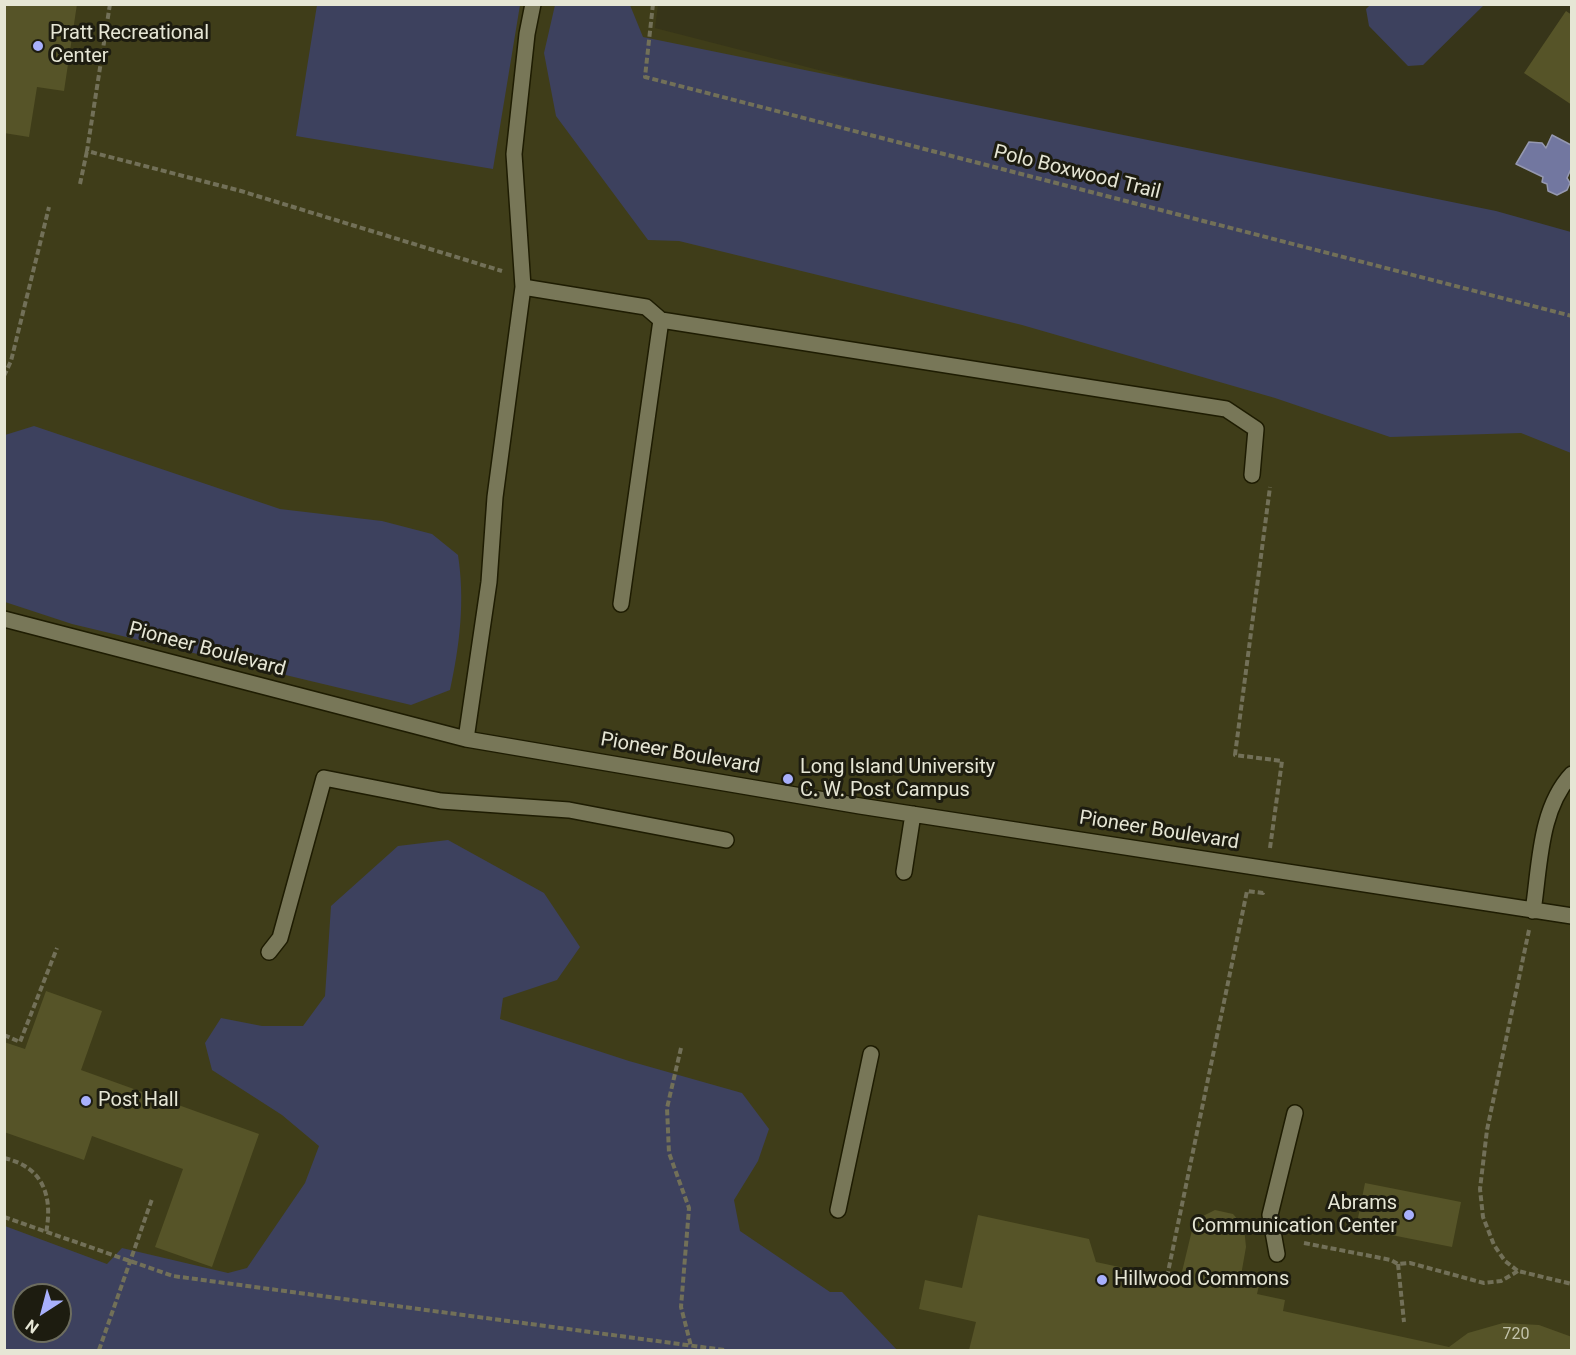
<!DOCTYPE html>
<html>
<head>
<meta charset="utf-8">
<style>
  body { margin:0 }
  #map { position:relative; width:1576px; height:1355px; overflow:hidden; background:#373519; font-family:Roboto,sans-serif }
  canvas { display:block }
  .frame { position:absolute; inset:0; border:6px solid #e6e6d5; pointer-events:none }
  .north { position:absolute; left:12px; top:1283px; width:60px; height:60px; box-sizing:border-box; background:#1d1c10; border:2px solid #6d6d5f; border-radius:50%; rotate:216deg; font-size:16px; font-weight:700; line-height:24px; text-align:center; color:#e6e6d5 }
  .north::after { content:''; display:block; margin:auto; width:21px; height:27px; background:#a8b0fc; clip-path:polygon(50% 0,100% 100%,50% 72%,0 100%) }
</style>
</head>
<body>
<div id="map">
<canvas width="1576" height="1355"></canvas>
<div class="frame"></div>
<div class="north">N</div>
</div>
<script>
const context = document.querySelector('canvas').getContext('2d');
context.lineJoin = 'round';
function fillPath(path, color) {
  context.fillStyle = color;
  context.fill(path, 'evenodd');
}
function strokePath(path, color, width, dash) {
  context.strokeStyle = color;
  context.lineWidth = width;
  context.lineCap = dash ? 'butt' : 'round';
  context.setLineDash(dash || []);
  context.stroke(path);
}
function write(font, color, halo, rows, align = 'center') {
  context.font = font + ' Roboto,sans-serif';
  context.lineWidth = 6;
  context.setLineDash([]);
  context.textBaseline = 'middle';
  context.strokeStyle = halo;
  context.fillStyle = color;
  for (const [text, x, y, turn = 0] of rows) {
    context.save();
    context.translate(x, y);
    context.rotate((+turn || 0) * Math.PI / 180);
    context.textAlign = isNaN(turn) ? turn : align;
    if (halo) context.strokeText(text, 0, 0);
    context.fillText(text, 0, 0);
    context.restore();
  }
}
const built = new Path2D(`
  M5 5H658L655 28 1571 263V1350H5ZM24 1295H60V1331H24Z`);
const green = new Path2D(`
  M1371 4H1484V5L1423 65 1408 66 1369 26 1366 9Z
  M317 5H520L493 169 296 136Z
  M555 5H630L643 37 1496 211 1571 232V453L1521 433 1390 437 1275 398 1022 325 679 241 648 240 556 116 544 53Z
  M34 426 280 509 382 521 432 534 458 555C465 601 460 644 450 690L411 705 72 624 5 602V435Z
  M448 840 544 893 580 947 557 980 503 998 500 1019 629 1061 742 1093 769 1129 758 1161 734 1200 740 1231 830 1292H842L897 1350H5V1226L107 1264 122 1248 228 1273 247 1268 305 1183 319 1146 282 1115 212 1070 205 1043 221 1018 262 1026H303L325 996 331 906 398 846ZM24 1295H60V1331H24Z`);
const water = new Path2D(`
  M1552 135 1571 145V169L1567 178 1570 183 1567 190 1557 195 1548 191 1547 184 1542 182 1543 177 1516 164 1529 142 1542 143 1546 148Z`);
const building = new Path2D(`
  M4 4H77L64 91 37 87 29 137 4 133Z
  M1566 11 1572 15V105L1524 73Z
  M46 991 102 1011 81 1070 259 1134 212 1267 155 1247 183 1169 92 1136 84 1160 4 1132V1042L25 1049Z
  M1365 1183 1461 1202 1452 1247 1356 1228Z
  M1215 1210 1233 1214 1244 1227 1246 1247 1240 1281 1259 1285 1257 1294 1285 1300 1283 1311 1449 1347 1468 1333 1503 1323 1539 1325 1572 1337V1350H969L976 1322 919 1309 925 1280 962 1288 978 1215 1089 1239 1096 1262 1180 1280 1193 1226 1199 1218Z`);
const path = new Path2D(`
  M110 4 87 151 241 191 502 271
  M653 4 645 77 1572 316
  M80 184 87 151
  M4 376 11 361 49 207
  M1270 848 1282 761 1235 755 1270 487
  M1529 930 1487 1130 1480 1189 1483 1217 1494 1245 1505 1261 1518 1271 1572 1284
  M4 1035 20 1042 57 948
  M681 1048 667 1108 669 1153 689 1208 681 1307 691 1346
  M4 1158C44 1167 53 1197 46 1233
  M4 1217 173 1276 724 1350
  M1304 1243 1391 1260 1398 1264 1410 1263 1484 1283 1501 1281 1518 1271
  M1398 1264 1404 1322
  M1167 1277 1247 891 1263 893 1264 891
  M99 1350 152 1199`);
const minor = new Path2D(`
  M523 287 646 307 661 320 621 604
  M661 320 1226 409 1256 429 1252 475
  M4 619 466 739 860 806 1572 916
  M466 739 489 582 495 497 523 287 514 154 527 34 533 4
  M904 872 913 814
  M1533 911C1540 866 1539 809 1572 774
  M269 952 280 938 324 778 441 801 569 810 726 840
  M838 1210 871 1054
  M1277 1254 1270 1215 1295 1113`);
const markers = [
  [38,46,6,"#a8b0fc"],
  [788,779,6,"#a8b0fc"],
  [86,1101,6,"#a8b0fc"],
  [1409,1215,6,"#a8b0fc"],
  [1102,1280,6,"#a8b0fc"]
];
const numberNames = [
  ["720",1516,1335]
];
const poiNames = [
  ["Pratt Recreational",50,34],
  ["Center",50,57],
  ["Long Island University",800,768],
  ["C. W. Post Campus",800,791],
  ["Post Hall",98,1101],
  ["Abrams",1397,1204,"right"],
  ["Communication Center",1397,1227,"right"],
  ["Hillwood Commons",1114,1280]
];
const streetNames = [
  ["Polo Boxwood Trail",1077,173,14],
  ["Pioneer Boulevard",207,650,15],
  ["Pioneer Boulevard",680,754,10],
  ["Pioneer Boulevard",1159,831,9]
];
fillPath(built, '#3f3d19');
fillPath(green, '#3d415e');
fillPath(water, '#7277a0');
strokePath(water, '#9598b0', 1.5);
fillPath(building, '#565428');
strokePath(minor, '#1e1c02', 18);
strokePath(path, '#727058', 4, [6, 3]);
strokePath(minor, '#787758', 15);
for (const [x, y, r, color] of markers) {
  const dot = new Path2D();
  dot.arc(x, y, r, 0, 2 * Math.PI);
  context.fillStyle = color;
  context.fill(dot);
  strokePath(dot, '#1d1c10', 2);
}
write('16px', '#c2c2aa', null, numberNames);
write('20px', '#e6e6d5', '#1d1c10', poiNames, 'left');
write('20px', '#e6e6d5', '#1d1c10', streetNames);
</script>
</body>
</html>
